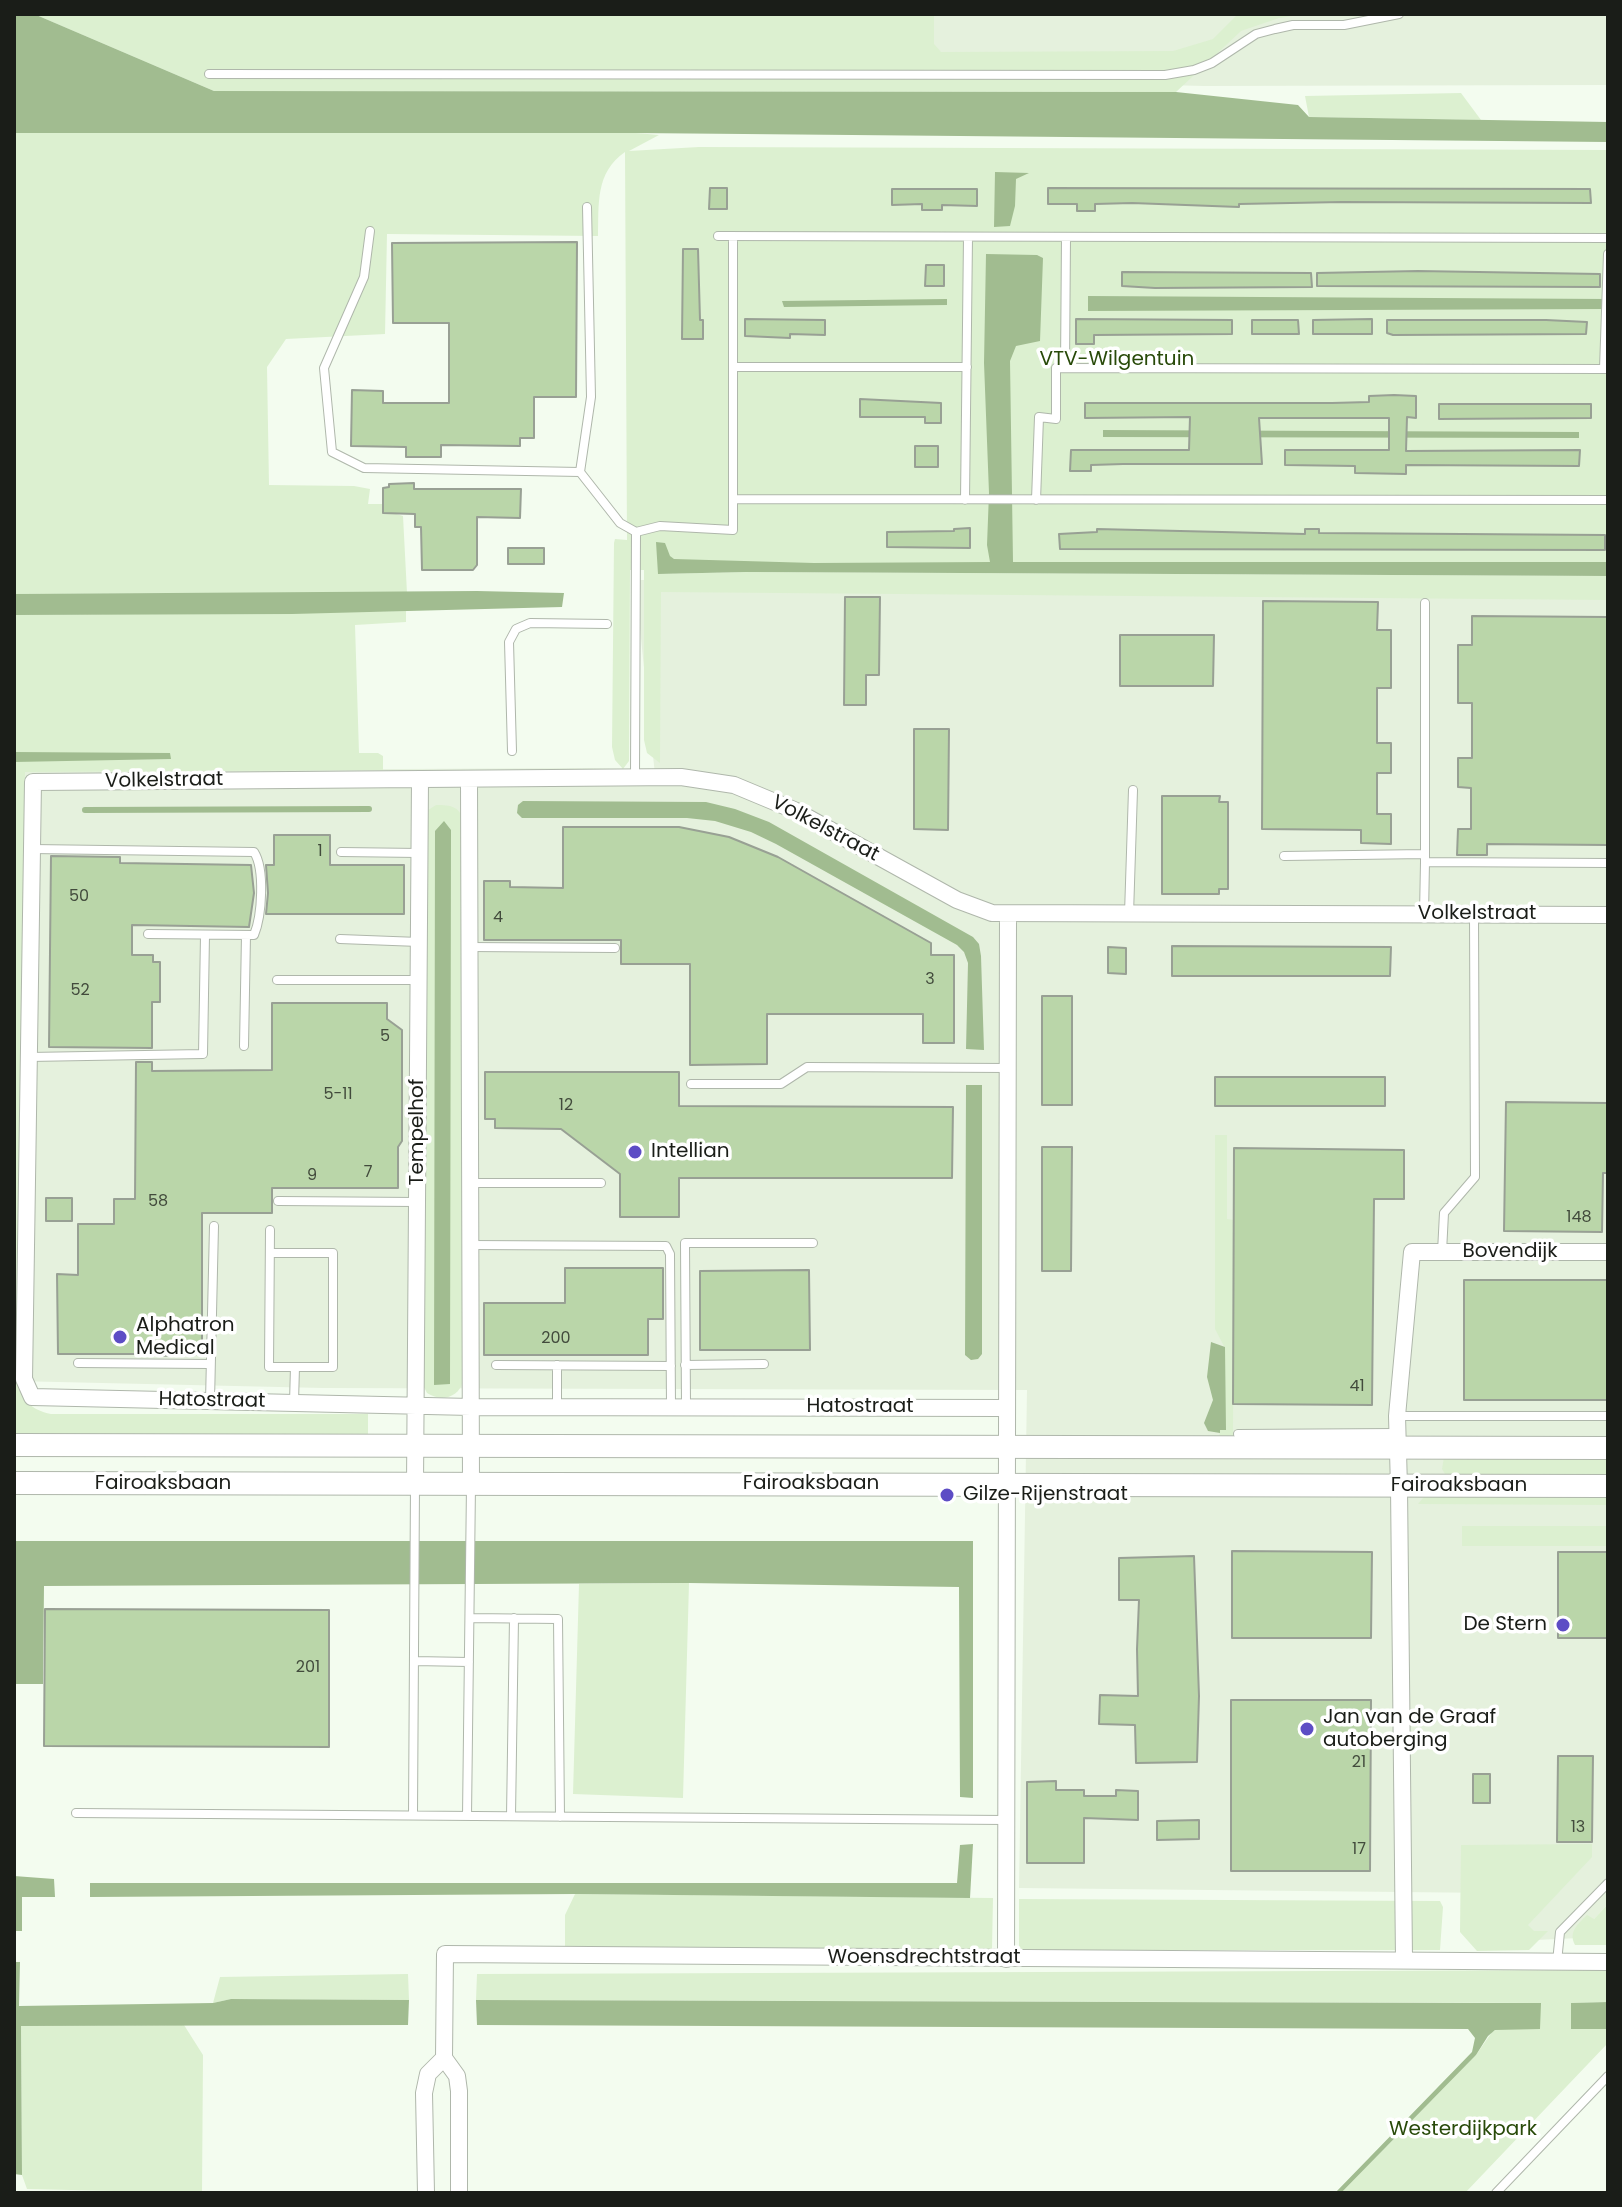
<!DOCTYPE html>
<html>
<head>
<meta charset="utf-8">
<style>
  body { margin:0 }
  #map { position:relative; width:1622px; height:2207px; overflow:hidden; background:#f3fcef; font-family:Poppins,sans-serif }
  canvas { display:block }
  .frame { position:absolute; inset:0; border:16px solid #1a1d18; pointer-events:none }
</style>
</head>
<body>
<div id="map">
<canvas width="1622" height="2207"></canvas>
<div class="frame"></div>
</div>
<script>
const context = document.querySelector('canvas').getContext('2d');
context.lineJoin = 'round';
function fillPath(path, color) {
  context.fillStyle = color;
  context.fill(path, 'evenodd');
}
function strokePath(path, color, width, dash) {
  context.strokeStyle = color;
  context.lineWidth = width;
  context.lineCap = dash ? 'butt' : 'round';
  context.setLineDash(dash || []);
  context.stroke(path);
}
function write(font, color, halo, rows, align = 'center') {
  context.font = font + ' Poppins,sans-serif';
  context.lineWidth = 7;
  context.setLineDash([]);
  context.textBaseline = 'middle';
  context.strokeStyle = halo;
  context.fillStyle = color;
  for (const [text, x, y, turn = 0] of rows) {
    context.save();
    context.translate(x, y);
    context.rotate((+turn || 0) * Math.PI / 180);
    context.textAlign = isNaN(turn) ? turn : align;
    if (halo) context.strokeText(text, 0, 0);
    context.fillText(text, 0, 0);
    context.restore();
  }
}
const built = new Path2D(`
  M70 14H1608V85L1204 86 179 60Z
  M635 580 1608 582V1904L1594 1919 1602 1937 1491 1942 1495 1893 1019 1888 1027 1390 323 1388 14 1381V771L591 768 623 769 655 775Z`);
const green = new Path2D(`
  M34 14H934V44L941 52 1173 51 1213 39 1238 14 1299 15 1279 18 1241 31 1176 92 214 91Z
  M1461 93 1481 120 1309 117 1305 96Z
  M14 133H636L659 135 629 151 699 147 1608 150V569L658 570V574L746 572 1608 576V600L661 592 660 763 647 753 644 740V570H630L629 761 623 769 615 760 612 747 614 543 615 539 627 540 625 152C595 173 599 204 598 236L387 234 385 334 286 339 267 367 269 485 354 486 370 489 368 504H393V513L403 516 407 593 14 594Z
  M406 611V622L355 625 359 753H378L383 756V770L25 772 16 1381C22 1400 31 1410 51 1414H368V1437H14V615Z
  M436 805C451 805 459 806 464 821L463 1381C459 1398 441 1402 427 1393L423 1385 425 812Z
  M1215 1135H1227V1219L1234 1220 1233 1437 1219 1438 1220 1430H1225V1348L1215 1329Z
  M1608 1454V1479L1447 1477 1442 1469 1444 1457Z
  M1429 1491 1608 1492V1505L1418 1504Z
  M1462 1526H1608V1546H1462Z
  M689 1583 683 1798 573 1794 579 1584Z
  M1592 1844V1857L1528 1925 1534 1931H1548L1529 1950 1477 1951 1460 1932 1461 1845Z
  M575 1894 993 1898 992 1949 565 1951V1915Z
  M1019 1899 1440 1901 1443 1907 1440 1950H1019Z
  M1608 1904V1945H1575C1568 1932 1578 1924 1587 1915L1594 1919Z
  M1608 1970V2002L1571 2003V2029H1608V2043L1465 2193H1341L1476 2055 1492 2032 1541 2003 476 2000 477 1974Z
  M408 1974 409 2000 231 1999 213 2003 220 1977Z
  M184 2025 203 2055 202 2193 27 2189 22 2175 21 2026Z`);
const water = new Path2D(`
  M14 14H34L214 91 1176 92 1298 105 1309 117 1608 122V142L636 133H14Z
  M995 172 1029 173 1016 179 1015 206 1010 226 994 227Z
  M986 254 1037 255 1043 258 1040 341 1016 346 1010 361 1013 562H1608V576L746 572 658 574 656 542 665 543 670 556 674 559 814 563 990 562 987 545 989 493 984 363Z
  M1088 296 1608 299V309L1088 311Z
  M947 299V305L784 307 782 301Z
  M1103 430 1579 432V438L1103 437Z
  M477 591 564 593 562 607 292 614 14 615V594Z
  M14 752 170 753 171 759 14 762Z
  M523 801 706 802 735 809 769 822 973 937 979 944 981 956 984 1050 966 1049 968 963 964 952 957 945 776 844 751 832 715 821 687 818H522L517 813 518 805Z
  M444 821 451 830 450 1384 434 1385 435 831Z
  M966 1085H982V1354L978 1359 971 1360 965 1355Z
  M1211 1342 1225 1347 1226 1430H1220V1433L1208 1431 1204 1423 1213 1400 1207 1377Z
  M14 1541H973V1798L960 1797 959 1587 689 1583 44 1586 43 1684H14Z
  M973 1844 970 1898 575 1894 90 1897V1883H957L960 1845Z
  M14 1876 54 1879 55 1897H22V1931H14Z
  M14 1962H20L19 2006 213 2003 231 1999 409 2000 408 2025 21 2026 22 2175 14 2174Z
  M476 2000 1475 2003H1541L1540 2029 1495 2030 1488 2036 1476 2055 1341 2193H1335L1472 2052 1475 2038 1468 2029 477 2025Z
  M1608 2002V2029H1571V2003Z`);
const stream = new Path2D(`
  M85 810 369 809`);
const building = new Path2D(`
  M710 188H727V209H709Z
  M1048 188 1590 189 1591 203 1342 202 1239 204V207L1132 203 1095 204V211H1077V204H1048Z
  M892 189H977V206L942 205V210H922V204L892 205Z
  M577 242 576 397H534V438H520V446L441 445V457H406V447L351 446 352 390 383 391V403H449V323H393L392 243Z
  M683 249H698L700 320H703V339H682Z
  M926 265H944V286H925Z
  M1418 271 1600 274V287L1317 286V273Z
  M1122 272 1311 273 1312 287 1155 288 1122 286Z
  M745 319 825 320V335L790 334V338L745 336Z
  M1076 319 1232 320V334L1094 335V344H1076Z
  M1372 319V334H1313V320Z
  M1252 320H1298L1299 334H1252Z
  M1387 320H1546L1587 322 1586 334 1393 335 1387 333Z
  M1394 395 1416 396V418L1407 417 1406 451 1580 450 1579 466 1406 465V474L1355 473V466L1285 465V450H1389V418H1259L1262 464H1123L1091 465V471H1070L1071 450H1189L1190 417 1085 418V403H1332L1369 402V396Z
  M860 399 941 403V423H925V417H860Z
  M1439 404H1591V418L1439 419Z
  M915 446H938V467H915Z
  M414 483V489H521L520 518 477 517V565L473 570H422L421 527H415V514L383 513V488L389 487V484Z
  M970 528V548L887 547V532L954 531V529Z
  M1097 529 1305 534V529H1319V533L1605 535V550L1060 549 1059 534 1097 532Z
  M508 548H544V564H508Z
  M845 597H880L879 675H866V705H844Z
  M1263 601 1378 602 1377 630H1391V688H1377V743H1391V773H1377V814H1391V844L1361 843V830L1262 829Z
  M1472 616 1608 617V845L1487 844V855H1457L1458 829H1471V788L1458 787V758H1472V703H1458V645H1472Z
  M1120 635H1214L1213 686H1120Z
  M914 729H949L948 830 914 829Z
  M1162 796H1220L1219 802H1228V889H1219V894H1162Z
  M563 827H679L729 837 778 857 931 943V955H954V1043H923V1014H767V1064L690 1065V964H621V940H484V881H510V887L563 888Z
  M274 835H330V865H404V914H266L268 893 266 865H274Z
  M51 856 120 857V863L251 865 254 893 249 927 132 925V955H153V962H160V1002H152V1048L49 1047Z
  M1172 946 1391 947 1390 976H1172Z
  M1108 947 1126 948V974L1108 973Z
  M1042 996H1072V1105H1042Z
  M272 1003H387V1019L402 1030V1141L398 1147V1188H272V1213H202V1354L160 1356V1354H58L57 1274 78 1275V1224H114V1199H135L136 1062H152V1071L272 1070Z
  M485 1072H679V1106L953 1107 952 1178H679V1217H620V1174L561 1129 495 1128V1119H485Z
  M1215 1077H1385V1106H1215Z
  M1506 1102 1608 1103V1173H1603L1602 1232 1504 1231Z
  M1042 1147H1072L1071 1271H1042Z
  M1234 1148 1404 1150V1199H1374L1372 1405 1233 1404Z
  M46 1198H72V1221H46Z
  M565 1268H663V1319H648V1355H484V1303H565Z
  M809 1270 810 1350H700V1271Z
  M1464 1280H1608V1400H1464Z
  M1232 1551 1372 1552 1371 1638H1232Z
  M1558 1552H1608V1638H1558Z
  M1194 1556 1199 1696 1197 1762 1136 1763 1135 1725 1099 1724 1100 1695 1138 1696 1137 1649 1139 1600H1119V1558Z
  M45 1609 329 1610V1747L44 1746Z
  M1231 1700H1371L1370 1871H1231Z
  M1558 1756H1593L1592 1842H1557Z
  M1473 1774H1490V1803H1473Z
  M1056 1781V1790H1084V1796H1116V1790L1138 1791V1820L1084 1818V1863H1027V1782Z
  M1199 1820V1839L1157 1840V1821Z`);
const service = new Path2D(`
  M209 74 1165 75 1194 70 1212 63 1256 34 1275 29 1293 25H1344L1399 14
  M370 231 364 277 324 368 332 452 364 468 580 472 620 523 636 532 635 776
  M718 236 1608 238
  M733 367H967
  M1065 368 1066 237
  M1604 369 1608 254
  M580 472 591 397 587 207
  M733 499 1608 500
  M965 500 968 237
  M1036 500 1039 417 1056 419V368L1608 369
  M636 532 660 526 733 530V236
  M1425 603V862L1608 863
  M512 751 509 642 516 629 530 623 607 624
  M32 849 254 852C265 869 262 916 254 935L148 934
  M341 852 419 853
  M1284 856 1425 854
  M1129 914 1133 790
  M1424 914 1425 862
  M340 939 419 942
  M469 947 615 948
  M277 980H419
  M244 1046 246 935
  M29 1057 203 1054 205 935
  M691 1084H781L807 1067 1008 1068
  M470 1183H601
  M278 1201 417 1202
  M270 1230 269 1367H295L294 1402
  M470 1245 666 1246 670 1254 671 1407
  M1442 1252 1444 1213 1475 1177 1474 915
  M270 1253H333V1367H295
  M78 1363 210 1364
  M496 1365 671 1366
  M557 1365V1407
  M685 1365 764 1364
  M210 1401 214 1226
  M686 1406 685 1243H813
  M1397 1416H1608
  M1238 1434 1396 1433
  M470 1618 558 1619 560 1817
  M414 1661 469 1662
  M76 1813 1006 1820
  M413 1815 415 1485
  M467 1816 471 1485
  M511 1816 514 1618
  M1557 1962 1560 1932 1608 1883
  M1496 2193 1608 2076`);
const minor = new Path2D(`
  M469 779 471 1485
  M1007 1408 471 1407 32 1397 24 1379 33 782 681 777 734 785 794 810 957 900 992 913 1608 915
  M415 1485 420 779
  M1006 1959 1008 915
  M1404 1959 1399 1487 1397 1416 1412 1252H1608
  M426 2193 424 2093 428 2074 444 2058
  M459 2193V2091L457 2076 444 2058 445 1954 1608 1962`);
const secondary = new Path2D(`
  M14 1445 1608 1448
  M14 1483 1608 1486`);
const markers = [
  [635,1152,8,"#5d4dc5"],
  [120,1337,8,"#5d4dc5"],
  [947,1495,8,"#5d4dc5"],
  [1563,1625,8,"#5d4dc5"],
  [1307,1729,8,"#5d4dc5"]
];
const numberNames = [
  ["1",320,852],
  ["50",79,897],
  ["4",498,918],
  ["3",930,980],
  ["52",80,991],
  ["5",385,1037],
  ["5-11",338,1095],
  ["12",566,1106],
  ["7",368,1173],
  ["9",312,1176],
  ["58",158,1202],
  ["148",1579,1218],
  ["200",556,1339],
  ["41",1357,1387],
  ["201",308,1668],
  ["21",1359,1763],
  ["13",1578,1828],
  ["17",1359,1850]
];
const parkNames = [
  ["VTV-Wilgentuin",1117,360],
  ["Westerdijkpark",1463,2130]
];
const streetNames = [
  ["Volkelstraat",164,781,-1],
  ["Volkelstraat",825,829,28],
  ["Volkelstraat",1477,914],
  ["Tempelhof",418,1132,-90],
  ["Bovendijk",1510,1252],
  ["Hatostraat",212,1401,1],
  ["Hatostraat",860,1407],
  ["Fairoaksbaan",163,1484],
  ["Fairoaksbaan",811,1484],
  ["Fairoaksbaan",1459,1486],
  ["Woensdrechtstraat",924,1958]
];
const poiNames = [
  ["Intellian",651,1152],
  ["Alphatron",136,1326],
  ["Medical",136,1349],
  ["Gilze-Rijenstraat",963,1495],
  ["De Stern",1547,1625,"right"],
  ["Jan van de Graaf",1323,1718],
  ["autoberging",1323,1741]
];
fillPath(built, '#e5f1dd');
fillPath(green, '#dcf0d0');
fillPath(water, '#a1bc90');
strokePath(stream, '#a1bc90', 6);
fillPath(building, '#bad6a9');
strokePath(building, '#98a094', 2);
strokePath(service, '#afb7ab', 10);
strokePath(minor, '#afb7ab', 18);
strokePath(secondary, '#afb7ab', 24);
strokePath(service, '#fff', 8);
strokePath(minor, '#fff', 16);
strokePath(secondary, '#fff', 22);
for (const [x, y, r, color] of markers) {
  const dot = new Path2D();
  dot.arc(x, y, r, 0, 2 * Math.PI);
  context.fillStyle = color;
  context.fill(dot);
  strokePath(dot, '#fff', 3);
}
write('16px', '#424b3c', null, numberNames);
write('20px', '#284a09', '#fff', parkNames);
write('20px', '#1a1d18', '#fff', streetNames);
write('20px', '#1a1d18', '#fff', poiNames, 'left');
</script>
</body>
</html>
